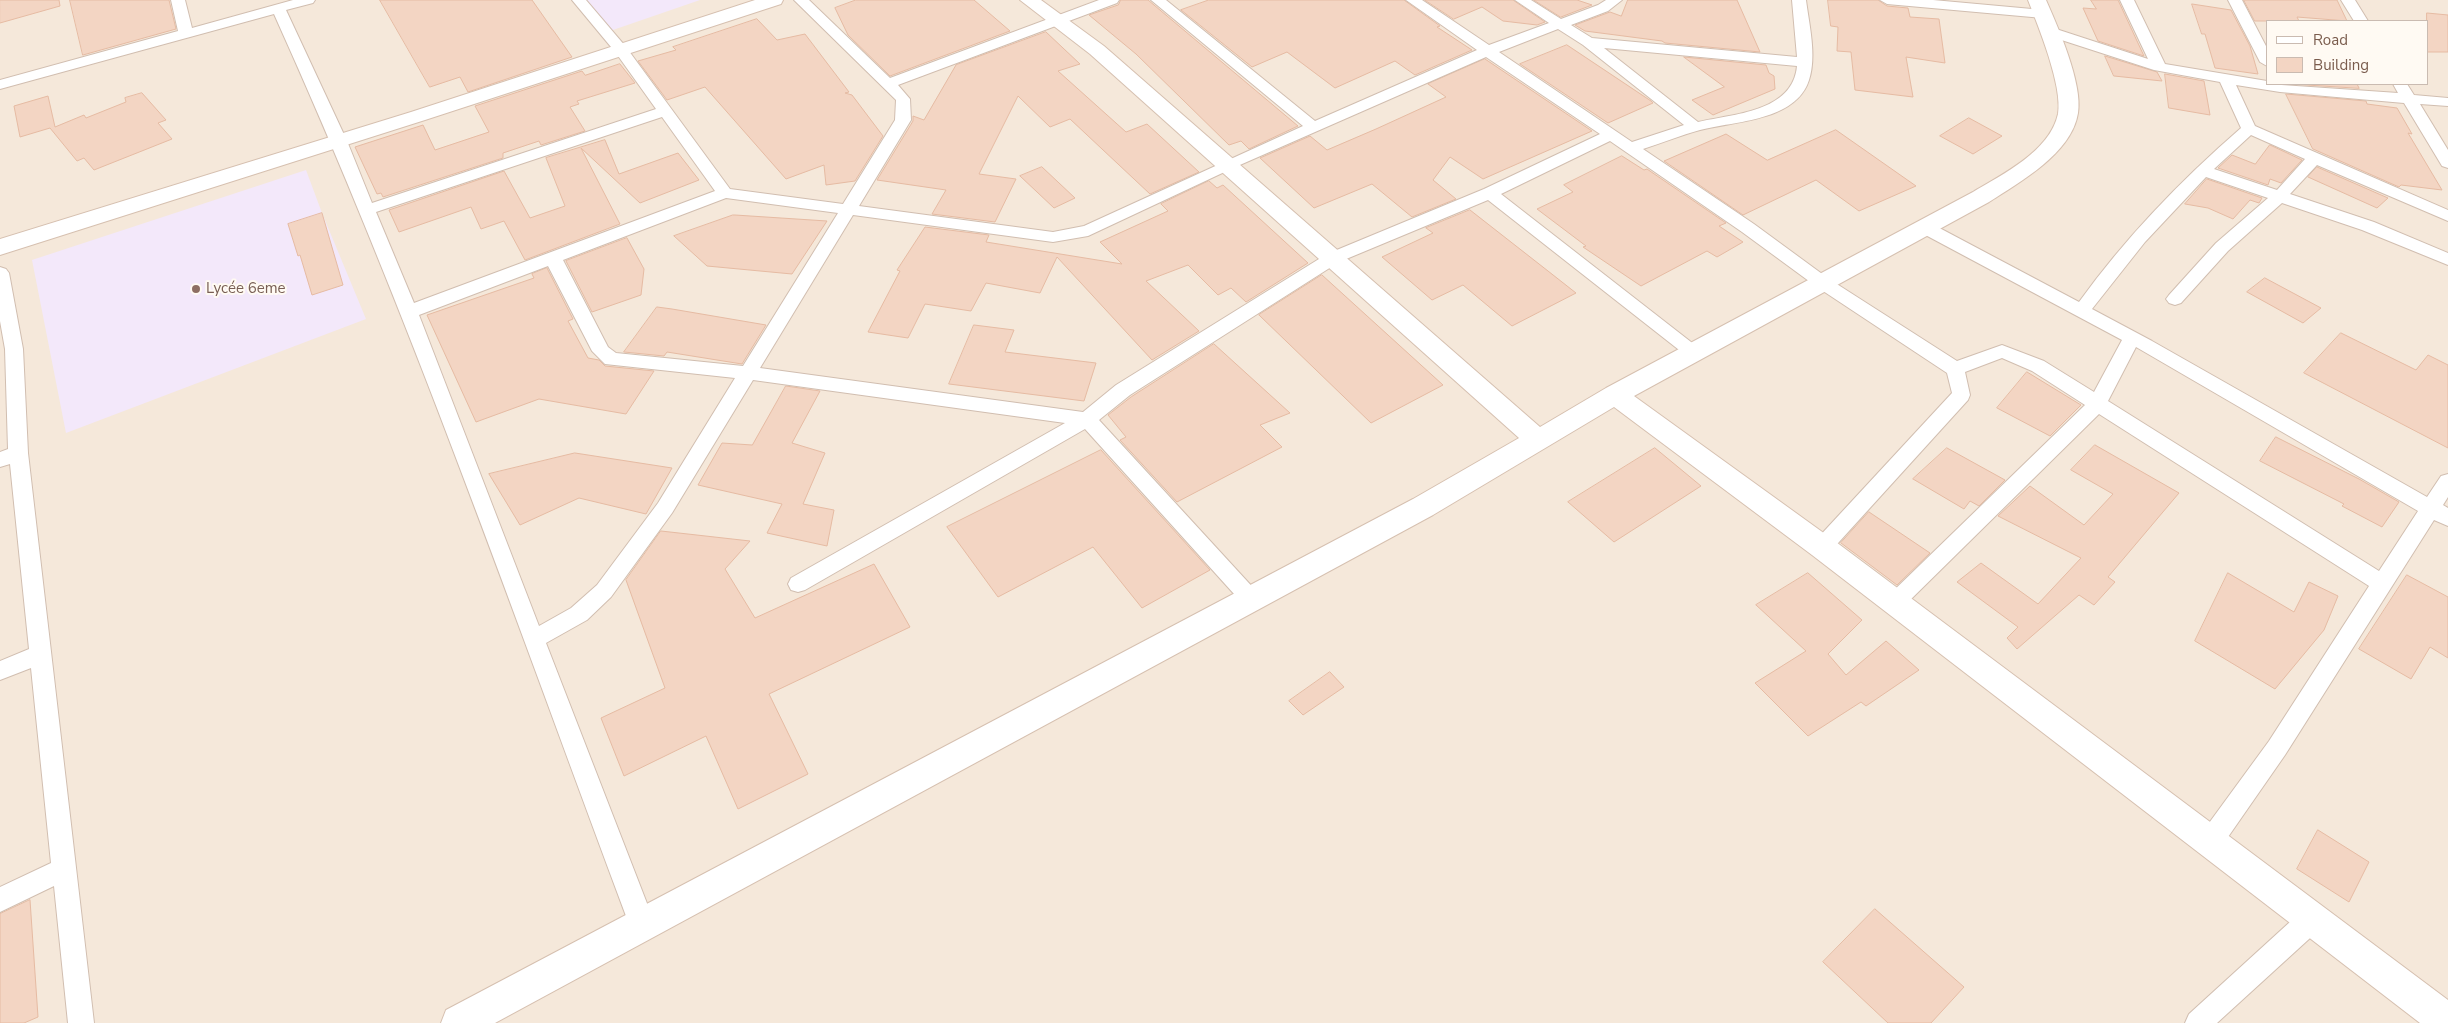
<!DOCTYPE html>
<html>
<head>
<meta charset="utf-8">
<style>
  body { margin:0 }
  #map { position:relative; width:2448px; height:1023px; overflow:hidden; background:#fdf6ec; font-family:"Nunito Sans",sans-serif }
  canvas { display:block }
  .legend { position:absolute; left:2266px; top:20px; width:162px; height:65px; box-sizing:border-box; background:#fffaf3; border:1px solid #cabbb1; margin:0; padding:6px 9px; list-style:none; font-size:15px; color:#7a5c4d }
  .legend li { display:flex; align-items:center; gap:10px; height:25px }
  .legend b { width:25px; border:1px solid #cabbb1 }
</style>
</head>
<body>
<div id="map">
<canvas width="2448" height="1023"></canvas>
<ul class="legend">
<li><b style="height:6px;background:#fff"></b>Road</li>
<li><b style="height:14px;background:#f3d5c3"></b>Building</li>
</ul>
</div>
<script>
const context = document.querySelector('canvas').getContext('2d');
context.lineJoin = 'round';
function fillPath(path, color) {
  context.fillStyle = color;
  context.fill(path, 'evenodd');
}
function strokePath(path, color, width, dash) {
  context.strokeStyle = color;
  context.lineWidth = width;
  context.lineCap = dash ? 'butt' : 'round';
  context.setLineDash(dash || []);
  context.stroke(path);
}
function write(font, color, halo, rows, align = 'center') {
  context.font = font + ' "Nunito Sans",sans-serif';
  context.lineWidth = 4;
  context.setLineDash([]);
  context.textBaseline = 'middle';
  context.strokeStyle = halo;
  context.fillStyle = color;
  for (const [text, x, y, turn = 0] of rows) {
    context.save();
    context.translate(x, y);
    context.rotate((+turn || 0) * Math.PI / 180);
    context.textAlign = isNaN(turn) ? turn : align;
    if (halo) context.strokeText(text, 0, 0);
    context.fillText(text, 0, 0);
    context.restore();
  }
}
const residential = new Path2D(`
  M0 0H2448V1023H0ZM2267 21H2427V84H2267Z`);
const education = new Path2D(`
  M584 0H700L610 31Z
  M306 170 322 213 366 319 66 433 32 260Z`);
const building = new Path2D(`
  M0 0H59L60 6 0 23Z
  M70 0H169L176 29 83 55Z
  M380 0H532L572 57 468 92 460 77 430 87Z
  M856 0H974L1010 31 890 76 848 35 835 8Z
  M1121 0H1148L1298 126 1249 149 1241 141 1229 145 1136 54 1089 15 1118 5Z
  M1209 0H1404L1440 26 1437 27 1472 50 1415 75 1395 61 1335 88 1287 52 1252 67 1181 10Z
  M1425 0H1513L1545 22 1537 25 1503 21 1482 7 1454 19Z
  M1534 0H1577L1592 5 1561 17Z
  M1628 0H1737L1760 52 1665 43 1662 41 1585 31 1575 25 1610 12 1621 16Z
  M1828 0H1878L1887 6 1908 8 1910 17 1939 19 1945 63 1906 57 1913 97 1855 90 1851 52 1837 51 1838 27 1831 26Z
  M2091 0H2118L2144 56 2098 41 2083 8 2096 9Z
  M2244 0H2337L2347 21 2297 17 2299 21H2255Z
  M2192 4 2231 10 2250 46 2258 74 2215 68 2205 34H2202Z
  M2427 13 2448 15V52H2427Z
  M757 19 777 40 805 34 849 92 845 93 852 95 883 136 855 181 826 185 824 165 786 179 705 87 667 100 638 61 676 50 673 47Z
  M1046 32 1080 64 1058 71 1126 132 1147 124 1199 172 1150 194 1070 119 1050 127 1018 96 979 174 1016 179 995 222 932 214 946 190 877 180 913 121V116L924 120 956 65Z
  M1567 45 1651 101 1653 103 1608 123 1520 64Z
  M2105 56 2157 72 2162 81 2114 76Z
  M1684 57 1766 65 1769 73 1774 76 1775 89 1713 115 1692 100 1724 87Z
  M1485 59 1592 131 1483 179 1450 157 1433 180 1456 199 1412 217 1372 184 1314 208 1260 158 1310 136 1327 150 1376 129 1446 97 1428 84Z
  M620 64 635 83 577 101 579 104 570 107 585 131 541 145 539 141 503 153V158L383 197 381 193 377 194 355 147 423 125 435 150 489 132 475 106 582 71 585 75Z
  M2165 74 2204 81 2210 115 2169 108Z
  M2291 84H2357L2359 88Z
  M142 93 166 120 158 123 172 139 94 170 84 158 77 161 50 128 20 137 14 106 48 96 55 127 84 115 86 118 126 102 125 98Z
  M2286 94 2366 101 2367 104 2397 108 2412 134 2408 133 2442 190 2401 185 2399 187 2313 149Z
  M1969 118 2002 136 1973 154 1940 136Z
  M1836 130 1916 186 1859 211 1816 180 1743 215 1664 161 1726 134 1767 160Z
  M605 140 619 174 678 153 699 180 640 203 581 148 620 224 525 260 504 221 481 229 471 207 399 232 389 210 504 171 530 218 565 206 546 158Z
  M2270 145 2302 160 2281 183 2270 179 2268 185 2218 168 2232 155 2255 164Z
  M1622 156 1644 170 1647 169 1726 223 1719 226 1743 242 1717 257 1707 251 1641 286 1583 247 1586 246 1537 209 1573 192 1564 185Z
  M1042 167 1075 198 1054 208 1020 176Z
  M2317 167 2388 198 2377 208 2308 177Z
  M2207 179 2262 198 2259 203 2250 200 2233 219 2208 208 2185 204Z
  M1209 181 1217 188 1223 185 1308 263 1246 302 1231 288 1218 295 1188 265 1146 281 1199 331 1152 360 1057 257 1040 293 986 283 971 311 925 304 908 338 868 332 900 271 897 270 925 227 989 235 986 242 1122 264 1100 242 1168 211 1161 204Z
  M1470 210 1548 271 1576 293 1512 326 1463 285 1432 300 1382 257 1433 233 1426 228Z
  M322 213 343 285 312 295 300 255 298 256 288 224Z
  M733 215H735L827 221 792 274 707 266 674 236Z
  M627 238 644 269 641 295 592 312 566 261Z
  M547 268 573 319 568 321 588 358 599 360 605 366 654 371 626 414 539 399 476 422 427 315 534 278 532 274Z
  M1322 275 1443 385 1371 423 1259 315Z
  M2265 278 2321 308 2303 323 2247 292Z
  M657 307 672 309 766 325 742 364 667 352 664 356 624 352Z
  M974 325 1014 330 1005 352 1096 363 1084 401 949 384Z
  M2341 333 2416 370 2428 355 2448 365V448L2304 373Z
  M1214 344 1290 413 1260 425 1282 447 1177 502 1120 440 1126 437 1108 415 1131 397Z
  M2027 372 2081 405 2050 436 1997 408Z
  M786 386 820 391 792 443 825 453 803 504 834 510 827 546 767 533 782 504 698 485 722 443 752 445Z
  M2276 437 2359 479 2399 502 2382 527 2342 506 2344 504 2260 461Z
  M2095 445 2179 493 2108 577 2115 582 2094 605 2079 595 2017 649 2007 638 2018 627 1957 582 1981 563 2038 604 2081 558 1998 516 2030 486 2084 525 2113 494 2071 470Z
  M1655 448 1701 486 1614 542 1568 502Z
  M1947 448 2005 480 1979 506 1970 501 1964 509 1913 479Z
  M1101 450 1210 570 1142 608 1093 547 998 597 947 527Z
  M575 453 672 468 646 514 579 498 520 525 489 474Z
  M1869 512 1930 553 1897 585 1841 543Z
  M661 531 750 541 725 569 755 618 874 564 910 627 769 694 808 774 738 809 706 736 624 776 601 718 665 688 626 580Z
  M1808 573 1862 620 1828 654 1846 675 1886 641 1919 670 1866 706 1861 702 1808 736 1755 683 1806 651 1756 605Z
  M2228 573 2294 612 2309 582 2338 596 2324 630 2275 689 2195 641Z
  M2407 575 2448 597V658L2430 647 2411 679 2359 649Z
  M1330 672 1344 687 1303 715 1289 701Z
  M2318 830 2369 862 2349 902 2297 869Z
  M30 900 38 1017 24 1023H0V914Z
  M1875 909 1964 987 1931 1023H1888L1823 962Z`);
const street = new Path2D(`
  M171 0H185L192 28 293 0H315L313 3 286 10 347 141 372 203 656 109 616 53 572 0H586L626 47 730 189 843 204 895 120 896 100 794 0H809L890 78 1099 0H1119L1117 3 898 85 910 99 911 120 859 206 1053 232 1084 226 1303 126 1151 0H1166L1315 121 1477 50 1406 0H1422L1489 45 1549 23 1515 0H1531L1561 19 1598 5 1606 0H1622L1608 11 1571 25 1592 38 1797 57 1792 0H1806C1809 24 1817 56 1809 80 1796 121 1735 121 1700 130 1681 135 1662 143 1643 149L1754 224 1829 279 1957 361 2002 345 2044 361 2094 392 2122 340 1918 231 1916 227 1918 223H1930L2079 302C2126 237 2181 180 2241 128L2220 82 2154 70 2043 34 2041 31 2048 27 2053 28 2148 59 2120 0H2134L2165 64 2267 81V84L2398 93 2393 84H2407L2414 95 2448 98V106L2420 104 2448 150V168L2442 166 2404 103 2280 92 2236 85 2255 126 2448 210V221L2317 165 2290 194 2374 222 2448 253V265L2362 230 2282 203 2228 251 2181 303 2175 305 2169 303 2166 299 2169 295 2216 243 2268 198 2206 177 2145 242 2092 309 2152 341 2427 497 2441 476 2448 474V497L2443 505 2448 508V526L2434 520 2285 755 2219 850 2210 853 2201 850 2198 842 2201 834 2269 741 2369 586 2099 414 1902 608 1895 611 1888 608 1884 602 1888 596 2085 405 2032 371 2002 358 1965 372 1970 395 1968 400 1829 553 1822 555 1815 553 1812 547 1815 541 1952 393 1947 373 1817 287 1742 232 1610 141 1501 194 1700 349 1703 353 1700 357 1694 359 1688 357 1488 200 1339 262 1130 395 1099 420 1258 593 1262 599 1258 605 1251 608 1244 605 1085 429 805 590 798 592 791 590 788 584 791 578 1065 423 753 380 672 513 611 597 587 620 546 643 655 924 651 933 642 936 633 933 629 924C515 619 408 310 274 14L0 89V80L178 31ZM1558 29 1583 45 1684 125 1632 142 1499 52ZM1604 48 1797 66C1793 112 1733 114 1698 122ZM1486 57 1600 134 1484 189 1327 254 1116 385 1083 412 760 368 853 215 1053 242 1088 236 1233 168ZM662 117 715 191 414 303 376 212ZM2251 135 2305 159 2277 190 2214 169ZM726 198 838 213 743 366 616 353 608 347 563 260ZM548 266 592 351 605 364 735 378 658 503 597 585 571 608 539 626 419 315ZM2136 347 2418 511 2379 571 2108 401Z
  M1880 0H1933L2043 10 2050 14 2043 18 1887 4Z
  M2228 0H2242L2267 48V66L2260 62Z
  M2341 0H2355L2368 21H2354Z
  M0 267 6 269 9 273 23 349 28 453 94 1023H68L54 886 0 912V887L51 863 31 668 0 680V661L29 649 10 464 0 467V452L8 449 5 349 0 321Z
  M2311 908 2320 911 2324 920 2320 929 2217 1023H2185L2189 1014 2302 911Z`);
const secondary = new Path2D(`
  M755 0H783L781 4 425 120 0 255V239L411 112Z
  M1020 0H1041L1104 46 1540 427 1606 388 1973 192C2003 174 2050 151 2058 114 2063 86 2038 26 2028 0H2046C2058 27 2083 84 2078 113 2072 153 2020 182 1989 202L1634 396 1832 539 2448 1000V1023H2420L1812 555 1614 407 1433 515 495 1023H441L446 1010 1413 499 1519 438 1090 54Z`);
const markers = [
  [196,289,5,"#8d6e63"]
];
const educationNames = [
  ["Lycée 6eme",206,289]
];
fillPath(residential, '#f5e8da');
fillPath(education, '#f3e8fa');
fillPath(building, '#f3d5c3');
strokePath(building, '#e6bba3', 1);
strokePath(street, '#d1beb0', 2);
strokePath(secondary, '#d6c0b0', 2);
fillPath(street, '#fff');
fillPath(secondary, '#fff');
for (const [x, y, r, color] of markers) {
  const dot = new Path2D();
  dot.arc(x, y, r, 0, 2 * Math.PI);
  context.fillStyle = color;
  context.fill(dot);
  strokePath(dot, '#fffaf3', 2);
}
write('15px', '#785e54', '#fffaf3', educationNames, 'left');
</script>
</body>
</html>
